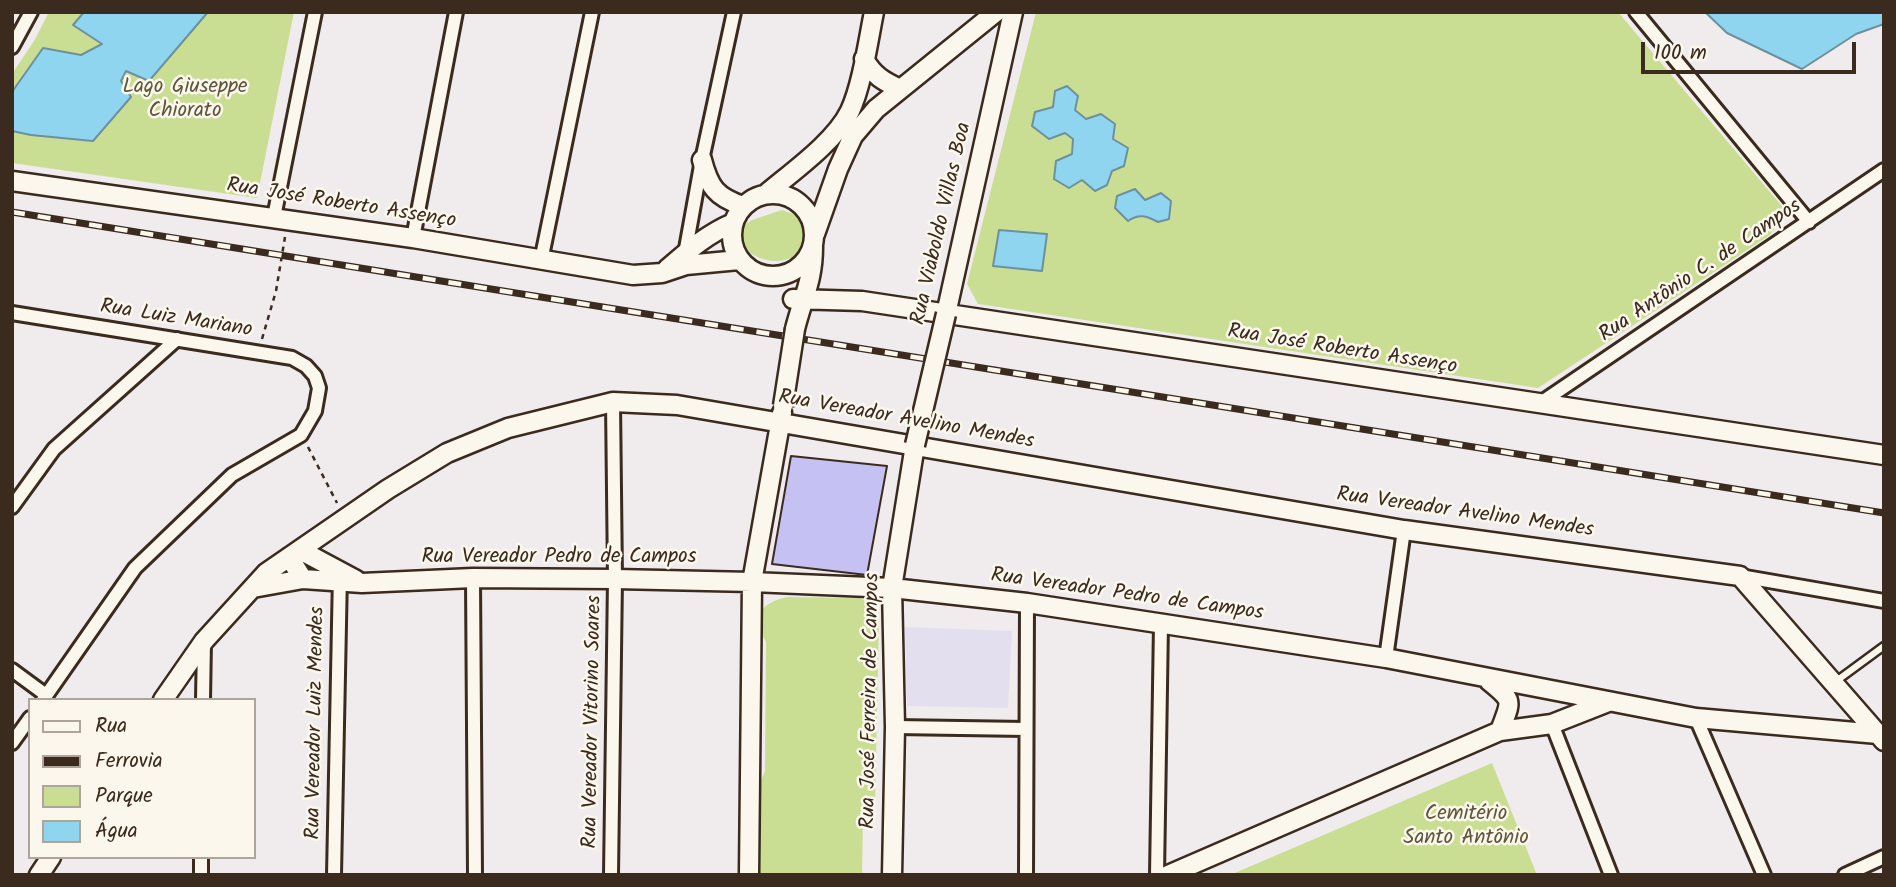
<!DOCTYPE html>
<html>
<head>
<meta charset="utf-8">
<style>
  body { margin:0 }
  #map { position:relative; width:1896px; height:887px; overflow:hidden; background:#f0eced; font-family:Kalam,sans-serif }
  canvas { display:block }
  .frame { position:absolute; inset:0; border:14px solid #3b2a1e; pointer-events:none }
  .legend { position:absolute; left:28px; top:698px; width:228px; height:161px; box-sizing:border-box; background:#fbf7ec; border:2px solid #aea59a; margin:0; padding:9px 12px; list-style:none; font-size:21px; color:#3b2a1e }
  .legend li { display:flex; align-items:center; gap:14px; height:35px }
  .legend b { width:35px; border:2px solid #aea59a }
  .scale { position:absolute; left:1641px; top:42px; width:215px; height:32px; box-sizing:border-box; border:4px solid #3b2a1e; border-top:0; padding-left:9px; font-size:21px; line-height:24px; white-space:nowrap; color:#3b2a1e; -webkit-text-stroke:5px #fbf7ec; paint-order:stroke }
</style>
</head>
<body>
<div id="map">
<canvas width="1896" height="887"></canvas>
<div class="frame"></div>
<ul class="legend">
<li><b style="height:9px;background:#fbf7ec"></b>Rua</li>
<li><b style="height:9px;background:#3b2a1e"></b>Ferrovia</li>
<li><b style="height:19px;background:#cade93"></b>Parque</li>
<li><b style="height:19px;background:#8fd5f0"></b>Água</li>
</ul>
<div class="scale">100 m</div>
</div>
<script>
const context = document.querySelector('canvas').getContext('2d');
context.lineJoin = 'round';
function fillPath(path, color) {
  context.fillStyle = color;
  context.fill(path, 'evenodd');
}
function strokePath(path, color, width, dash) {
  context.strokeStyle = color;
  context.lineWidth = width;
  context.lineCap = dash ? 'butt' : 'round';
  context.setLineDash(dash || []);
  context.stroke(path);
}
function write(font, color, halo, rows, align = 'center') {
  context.font = font + ' Kalam,sans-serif';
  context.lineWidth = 5;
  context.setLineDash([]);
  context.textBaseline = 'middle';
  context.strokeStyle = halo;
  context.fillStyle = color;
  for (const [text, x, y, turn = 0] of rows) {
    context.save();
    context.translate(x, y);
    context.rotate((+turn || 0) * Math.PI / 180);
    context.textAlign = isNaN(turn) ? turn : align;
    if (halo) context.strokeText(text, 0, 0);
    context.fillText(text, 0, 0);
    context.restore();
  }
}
const built = new Path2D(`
  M905 627 1012 631 1008 708 907 706Z`);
const green = new Path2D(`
  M49 12H294L257 198 12 163V74L34 41Z
  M1036 12H1618L1786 211 1770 235 1538 388 978 304 967 284Z
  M782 210 804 218C805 226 807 234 805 241 797 265 770 265 752 254 746 250 743 241 739 235L741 227 752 220Z
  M788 597 859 598C870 602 876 608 879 619L875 805 869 816 863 819 862 875H756L757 789 765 771 766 642C764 637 759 631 758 627 753 609 774 599 788 597Z
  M1492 763 1537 875H1230Z`);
const water = new Path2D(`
  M84 12H208L149 81 126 71 121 81 131 97 93 141 31 135 12 131V92L43 48 81 55 102 44 73 25Z
  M1705 12H1884V24L1856 34 1802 69 1727 33Z
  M1067 86 1078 96 1075 110 1086 119 1101 114 1115 124 1113 139 1128 148 1124 166 1112 171 1107 185 1095 191 1082 180 1069 188 1054 179 1056 161 1072 154 1073 139 1065 133 1049 139 1032 126 1035 112 1053 107 1055 91Z
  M1135 189 1145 200 1161 193 1171 201 1169 219 1158 222C1147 216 1139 213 1128 221L1115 208 1117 196Z
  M999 230 1047 234 1042 271 993 266Z`);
const building = new Path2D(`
  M791 456 887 466 867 575 772 564Z`);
const path = new Path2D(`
  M262 339 276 291 285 237
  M308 447 337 503`);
const lane = new Path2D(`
  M1835 682 1884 646`);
const street = new Path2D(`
  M1636 12 1809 222
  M12 47 31 12
  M274 217 315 12
  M413 238 456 12
  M685 254 702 160 734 12
  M541 261 592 12
  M12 313 292 358 306 366 315 376 319 388 315 411 301 435 232 475 135 568 43 700
  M1539 404 1884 170
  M12 507 54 449 177 339
  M1740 576 1884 601
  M473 578 475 875
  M1386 658 1404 530
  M12 670 46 695
  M203 700 204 641
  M1696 718 1764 875
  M1552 724 1611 875
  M895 727 1026 729
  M12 743 30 718
  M201 875V857
  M334 875 340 574
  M611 875 615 579 613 402
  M1026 875 1027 603
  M1157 875 1161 624
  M1845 875 1884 857`);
const secondary = new Path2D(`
  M864 59C874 76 883 81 900 89
  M702 160C709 187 716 197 743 206
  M12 181 413 238 633 275 662 273 686 265 739 260
  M732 235a41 41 0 1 1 82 0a41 41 0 1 1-82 0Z
  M766 194C792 172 835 142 850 111 862 85 868 42 874 12
  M815 234 838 169 853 136 876 109 996 12
  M667 269C688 251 707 234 733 223
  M793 299 862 301 1884 455
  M946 314 1013 12
  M795 329C803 297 813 281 813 247
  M300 550 356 580
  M289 557 303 579 362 583 473 578 615 579 752 582 892 588 1027 603 1386 658 1696 718 1878 734
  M253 588 303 579
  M1489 681C1515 702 1511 700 1500 731
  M163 700 204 641 266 573 388 489 447 453 508 428 613 402 677 405 1404 530 1740 576 1884 741
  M39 875 51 857
  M749 875 752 582 782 413
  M892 875 895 727 892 588 915 445
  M1168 875 1500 731 1552 724 1608 702`);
const rail = new Path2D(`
  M12 212 1884 513`);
const secondaryBridge = new Path2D(`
  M783 406 795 329
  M915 445 946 314`);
const parkNames = [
  ["Lago Giuseppe",185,88],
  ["Chiorato",185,112],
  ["Cemitério",1466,815],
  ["Santo Antônio",1466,839]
];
const streetNames = [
  ["Rua José Roberto Assenço",341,205,9],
  ["Rua Viaboldo Villas Boa",943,224,-77],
  ["Rua Antônio C. de Campos",1701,272,-34],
  ["Rua Luiz Mariano",176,320,9],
  ["Rua José Roberto Assenço",1342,351,9],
  ["Rua Vereador Avelino Mendes",906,421,10],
  ["Rua Vereador Avelino Mendes",1465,514,8],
  ["Rua Vereador Pedro de Campos",559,558],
  ["Rua Vereador Pedro de Campos",1127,596,8],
  ["Rua José Ferreira de Campos",872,701,-89],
  ["Rua Vereador Vitorino Soares",594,722,-89],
  ["Rua Vereador Luiz Mendes",317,723,-89]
];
fillPath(built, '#e3dfef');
fillPath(green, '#cade93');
fillPath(water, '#8fd5f0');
strokePath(water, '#6d919c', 2);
fillPath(building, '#c6c1f3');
strokePath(building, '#3b2a1e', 2);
strokePath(lane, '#3b2a1e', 11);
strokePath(street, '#3b2a1e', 18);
strokePath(secondary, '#3b2a1e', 23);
strokePath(path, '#3b2a1e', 2.5, [5, 5]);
strokePath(lane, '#fbf7ec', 6);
strokePath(street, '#fbf7ec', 12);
strokePath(secondary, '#fbf7ec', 18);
strokePath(rail, '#3b2a1e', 7);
strokePath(rail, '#fbf7ec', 4.5, [13]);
strokePath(secondaryBridge, '#3b2a1e', 23, []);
strokePath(secondaryBridge, '#fbf7ec', 18);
write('21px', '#5f573b', '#fbf7ec', parkNames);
write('21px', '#3b2a1e', '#fbf7ec', streetNames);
</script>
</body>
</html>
